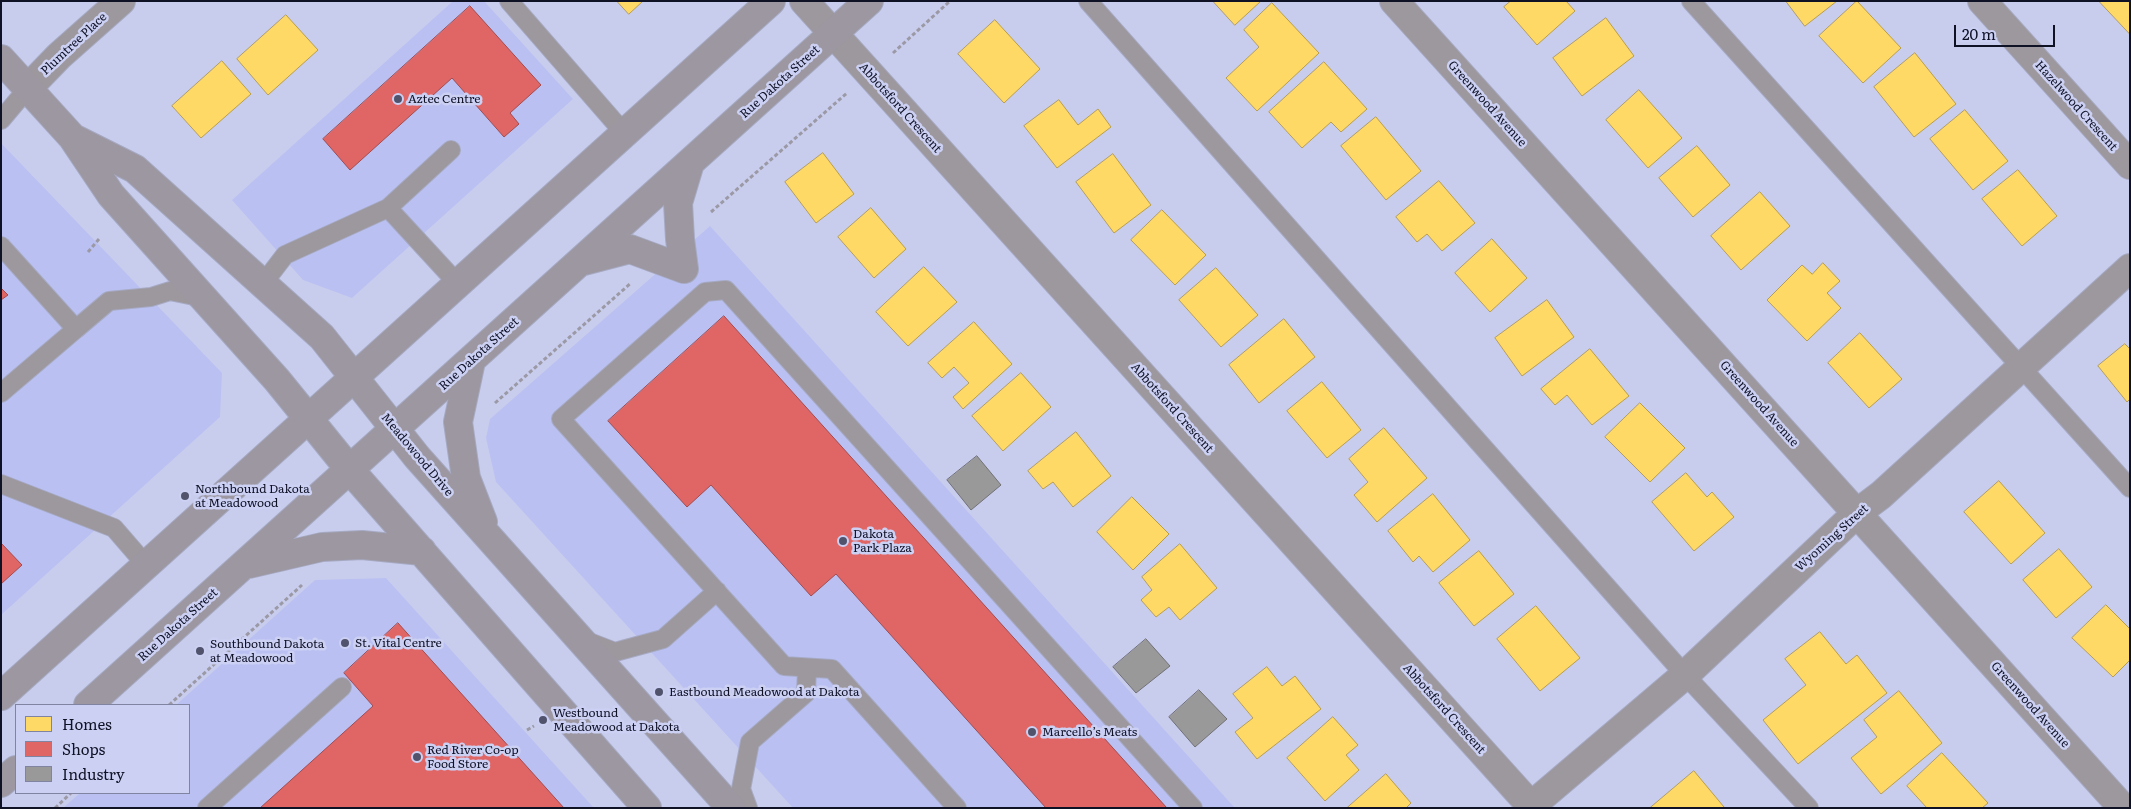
<!DOCTYPE html>
<html>
<head>
<meta charset="utf-8">
<style>
  body { margin:0 }
  #map { position:relative; width:2131px; height:809px; overflow:hidden; background:#c9cded; font-family:Literata,serif }
  canvas { display:block }
  .frame { position:absolute; inset:0; border:2px solid #0f1125; pointer-events:none }
  .legend { position:absolute; left:15px; top:704px; width:175px; height:90px; box-sizing:border-box; background:#ccd1f4; border:1px solid #8084a1; margin:0; padding:6px 9px; list-style:none; font-size:15px; color:#0f1125 }
  .legend li { display:flex; align-items:center; gap:10px; height:25px }
  .legend b { width:25px; border:1px solid #8084a1 }
  .scale { position:absolute; left:1954px; top:25px; width:101px; height:22px; box-sizing:border-box; border:2px solid #0f1125; border-top:0; padding-left:6px; font-size:15px; line-height:18px; white-space:nowrap; color:#0f1125; -webkit-text-stroke:4px #ccd1f4; paint-order:stroke }
</style>
</head>
<body>
<div id="map">
<canvas width="2131" height="809"></canvas>
<div class="frame"></div>
<ul class="legend">
<li><b style="height:14px;background:#ffd966"></b>Homes</li>
<li><b style="height:14px;background:#e06666"></b>Shops</li>
<li><b style="height:14px;background:#999"></b>Industry</li>
</ul>
<div class="scale">20 m</div>
</div>
<script>
const context = document.querySelector('canvas').getContext('2d');
context.lineJoin = 'round';
function fillPath(path, color) {
  context.fillStyle = color;
  context.fill(path, 'evenodd');
}
function strokePath(path, color, width, dash) {
  context.strokeStyle = color;
  context.lineWidth = width;
  context.lineCap = dash ? 'butt' : 'round';
  context.setLineDash(dash || []);
  context.stroke(path);
}
function write(font, color, halo, rows, align = 'center') {
  context.font = font + ' Literata,serif';
  context.lineWidth = 5;
  context.setLineDash([]);
  context.textBaseline = 'middle';
  context.strokeStyle = halo;
  context.fillStyle = color;
  for (const [text, x, y, turn = 0] of rows) {
    context.save();
    context.translate(x, y);
    context.rotate((+turn || 0) * Math.PI / 180);
    context.textAlign = isNaN(turn) ? turn : align;
    if (halo) context.strokeText(text, 0, 0);
    context.fillText(text, 0, 0);
    context.restore();
  }
}
const built = new Path2D(`
  M453 1H484L573 99 352 298 303 280 232 200Z
  M1 143 222 373 220 417 1 615Z
  M710 226 1235 808H793L496 482 486 438 490 419Z
  M386 578 594 808H63L80 793H189V705H176L315 580Z`);
const homes = new Path2D(`
  M617 1H643L629 14Z
  M1213 1H1261L1235 25Z
  M1511 1H1566L1575 11 1537 45 1504 7Z
  M1786 1H1837L1805 26Z
  M1857 1 1901 48 1863 83 1819 36Z
  M2099 1H2130V34Z
  M1272 3 1319 53 1257 111 1226 78 1259 47 1244 30Z
  M286 15 318 50 268 95 237 59Z
  M1606 18 1634 56 1582 96 1553 58Z
  M995 20 1040 69 1004 103 958 54Z
  M1915 53 1956 104 1914 137 1874 87Z
  M222 61 251 94 201 138 172 106Z
  M1324 62 1367 109 1341 132 1331 122 1302 148 1269 112Z
  M1639 90 1682 138 1648 168 1606 120Z
  M1059 100 1078 125 1098 109 1111 127 1057 168 1024 126Z
  M1965 110 2008 161 1973 190 1930 139Z
  M1376 117 1421 171 1386 200 1341 146Z
  M1697 146 1730 185 1693 217 1659 178Z
  M823 153 854 194 816 223 785 182Z
  M1113 154 1151 205 1114 233 1076 182Z
  M2018 170 2057 216 2022 246 1982 199Z
  M1439 181 1475 223 1442 251 1427 234 1417 242 1396 217Z
  M1760 192 1790 226 1741 270 1711 236Z
  M871 208 906 249 874 278 838 237Z
  M1162 210 1206 255 1175 285 1131 240Z
  M1492 239 1527 278 1490 312 1455 273Z
  M1823 263 1840 281 1827 293 1841 308 1807 341 1767 300 1802 265 1812 274Z
  M924 267 957 302 908 346 876 312Z
  M1216 268 1258 315 1221 347 1179 300Z
  M1547 300 1574 337 1522 376 1495 338Z
  M1284 319 1315 357 1259 403 1229 365Z
  M974 322 1012 364 963 409 953 397 969 383 954 367 942 378 928 363Z
  M1860 333 1902 379 1869 408 1828 363Z
  M2125 344 2130 349V399L2127 402 2098 366Z
  M1590 349 1629 396 1592 425 1567 395 1555 405 1541 389Z
  M1021 373 1051 407 1003 451 972 416Z
  M1322 382 1361 430 1327 458 1287 411Z
  M1640 403 1685 448 1650 482 1605 437Z
  M1384 428 1427 478 1377 522 1354 495 1368 482 1349 459Z
  M1076 432 1111 476 1073 507 1053 482 1043 489 1028 471Z
  M1686 473 1707 497 1712 492 1734 517 1694 551 1652 502Z
  M1999 481 2045 533 2011 564 1964 512Z
  M1433 494 1470 540 1433 572 1419 556 1413 562 1388 531Z
  M1132 497 1169 534 1133 570 1097 532Z
  M1180 544 1217 588 1180 620 1169 607 1156 617 1141 600 1152 590 1142 577Z
  M2059 549 2092 587 2056 618 2023 580Z
  M1479 551 1514 594 1474 626 1439 583Z
  M2106 605 2130 629V660L2113 677 2072 638Z
  M1536 606 1580 658 1540 691 1497 639Z
  M1820 632 1846 664 1857 655 1887 693 1798 764 1763 720 1806 685 1785 659Z
  M1267 667 1282 686 1295 676 1321 709 1257 759 1235 732 1253 718 1233 694Z
  M1899 691 1942 743 1881 794 1851 758 1877 737 1864 720Z
  M1333 717 1358 745 1346 755 1359 770 1325 801 1287 758Z
  M1942 753 1988 803 1982 808H1927L1907 786Z
  M1694 771 1724 807 1723 808H1650Z
  M1386 774 1411 803 1406 808H1347Z`);
const shops = new Path2D(`
  M470 6 541 85 510 113 519 124 504 137 452 78 350 170 323 139Z
  M1 288 8 295 1 300Z
  M724 316 1167 808H1046L836 574 811 596 711 485 687 507 608 421Z
  M1 543 22 565 1 584Z
  M398 623 564 808H260L373 706 344 673Z`);
const industry = new Path2D(`
  M977 456 1001 485 971 510 947 480Z
  M1146 639 1170 666 1136 693 1113 667Z
  M1199 690 1227 719 1195 747 1169 717Z`);
const path = new Path2D(`
  M893 53 950 1
  M711 212 847 93
  M88 252 99 239
  M495 403 631 283
  M169 705 302 585
  M527 730 534 726
  M55 808 71 793`);
const lane = new Path2D(`
  M509 1 624 133
  M1088 1 1685 675 1809 808
  M1691 1 2130 488
  M1 120 28 88
  M451 150 388 208 458 284
  M1 246 76 329 1 393
  M262 285 285 255 388 208
  M76 329 109 301 151 297 170 291 204 298
  M1 484 114 528 146 565
  M584 640 615 652 663 639 717 591
  M207 808 342 687
  M748 808 741 789 750 742 806 693 807 668
  M957 808 832 669 784 666 561 419 705 292 726 290 1193 808`);
const street = new Path2D(`
  M804 1 1533 808
  M1394 1 2123 808
  M1982 1 2130 165
  M28 88 59 56 121 1
  M1531 806 1685 675 1857 513 1881 495 2130 268`);
const secondary = new Path2D(`
  M1 59 72 137 111 195 277 380 350 470 647 808
  M73 138 135 169 322 337 417 457 731 808
  M584 261 630 249 684 269 680 239 678 203 690 163
  M471 361 458 422 466 478 483 522
  M249 564 322 547 362 545 422 551
  M1 696 771 1
  M88 705 869 1
  M1 783 16 770`);
const markers = [
  [398,99,5,"#50536b"],
  [185,496,5,"#50536b"],
  [843,541,5,"#50536b"],
  [345,643,5,"#50536b"],
  [200,651,5,"#50536b"],
  [659,692,5,"#50536b"],
  [543,720,5,"#50536b"],
  [1032,732,5,"#50536b"],
  [417,757,5,"#50536b"]
];
const streetNames = [
  ["Plumtree Place",74,44,-43],
  ["Rue Dakota Street",780,82,-42],
  ["Greenwood Avenue",1487,104,48],
  ["Hazelwood Crescent",2076,106,48],
  ["Abbotsford Crescent",900,108,48],
  ["Rue Dakota Street",479,354,-42],
  ["Greenwood Avenue",1759,404,48],
  ["Abbotsford Crescent",1172,408,48],
  ["Meadowood Drive",417,455,50],
  ["Wyoming Street",1832,538,-42],
  ["Rue Dakota Street",178,625,-42],
  ["Greenwood Avenue",2030,705,48],
  ["Abbotsford Crescent",1444,709,48]
];
const poiNames = [
  ["Aztec Centre",408,99],
  ["Northbound Dakota",195,489],
  ["at Meadowood",195,503],
  ["Dakota",853,534],
  ["Park Plaza",853,548],
  ["St. Vital Centre",355,643],
  ["Southbound Dakota",210,644],
  ["at Meadowood",210,658],
  ["Eastbound Meadowood at Dakota",669,692],
  ["Westbound",553,713],
  ["Meadowood at Dakota",553,727],
  ["Marcello’s Meats",1042,732],
  ["Red River Co-op",427,750],
  ["Food Store",427,764]
];
fillPath(built, '#bac1f2');
fillPath(homes, '#ffd966');
strokePath(homes, '#b79d52', 1);
fillPath(shops, '#e06666');
strokePath(shops, '#a14c52', 1);
fillPath(industry, '#999');
strokePath(industry, '#707076', 1);
strokePath(lane, '#a6aac3', 20);
strokePath(street, '#a6aac3', 30);
strokePath(secondary, '#a6aac3', 30);
strokePath(path, '#9b99a5', 3, [4, 2.5]);
strokePath(lane, '#9d979e', 18);
strokePath(street, '#9d979e', 28);
strokePath(secondary, '#9c97a1', 28);
for (const [x, y, r, color] of markers) {
  const dot = new Path2D();
  dot.arc(x, y, r, 0, 2 * Math.PI);
  context.fillStyle = color;
  context.fill(dot);
  strokePath(dot, '#ccd1f4', 2);
}
write('12px', '#0f1125', '#ccd1f4', streetNames);
write('12px', '#0f1125', '#ccd1f4', poiNames, 'left');
</script>
</body>
</html>
